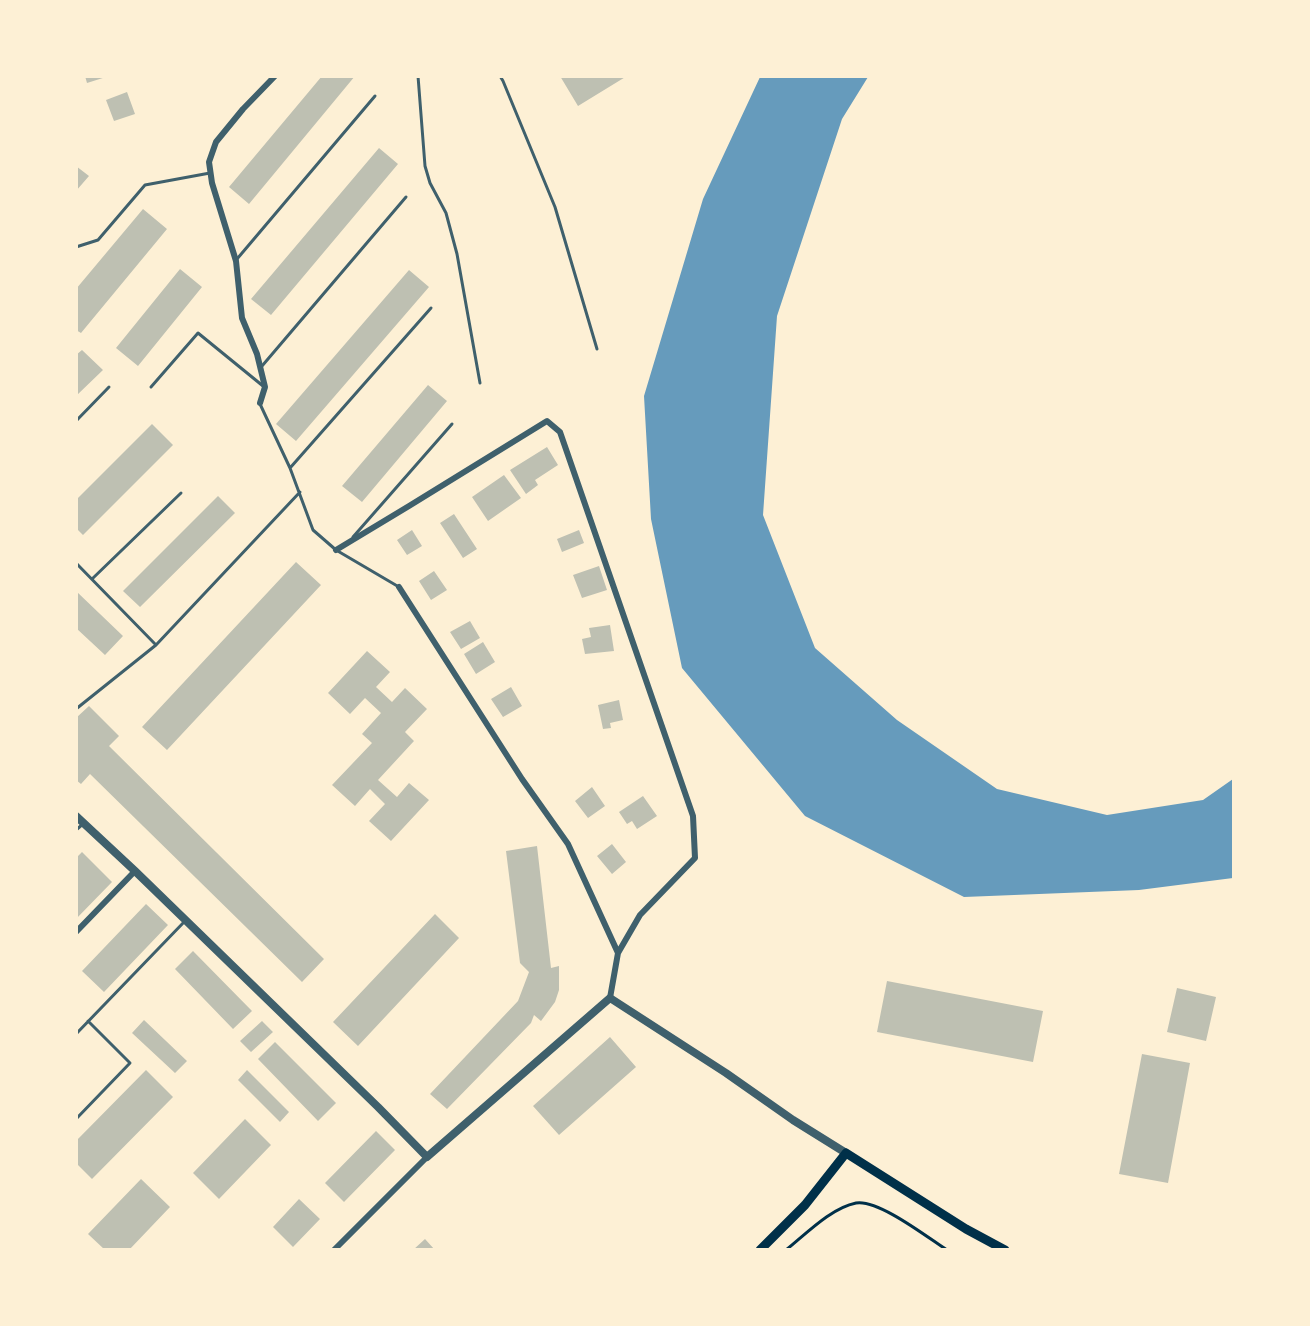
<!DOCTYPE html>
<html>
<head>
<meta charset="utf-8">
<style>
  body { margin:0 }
  #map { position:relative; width:1310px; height:1326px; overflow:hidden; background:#fdf0d5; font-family:"IBM Plex Serif",serif }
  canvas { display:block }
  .frame { position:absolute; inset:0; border:78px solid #fdf0d5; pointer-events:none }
</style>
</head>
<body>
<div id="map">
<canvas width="1310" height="1326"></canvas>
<div class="frame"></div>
</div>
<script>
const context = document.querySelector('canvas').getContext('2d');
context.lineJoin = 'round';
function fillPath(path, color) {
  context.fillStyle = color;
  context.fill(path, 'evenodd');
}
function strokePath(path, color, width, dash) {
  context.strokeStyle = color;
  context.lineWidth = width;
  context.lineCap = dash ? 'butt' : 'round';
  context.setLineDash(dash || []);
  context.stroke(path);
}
const water = new Path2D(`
  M760 77H868L842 119 777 316 763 515 815 648 897 720 997 789 1107 815 1203 800 1233 779V878L1139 890 964 897 805 816 682 668 651 519 644 396 703 199Z`);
const building = new Path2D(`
  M85 76H106V77L87 83Z
  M322 76H355L249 204 229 187Z
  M560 76H627L578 106Z
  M127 92 135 114 114 121 106 100Z
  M379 148 398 164 271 315 251 299Z
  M76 166 89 176 76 191Z
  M143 209 167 229 81 333 76 330V289Z
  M180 269 202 287 138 366 116 348Z
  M409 270 429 287 296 441 276 424Z
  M82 350 103 370 76 396V355Z
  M428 385 447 401 362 502 342 486Z
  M152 424 173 445 83 535 76 528V500Z
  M547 447 558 465 535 480 538 485 526 494 510 470Z
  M504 475 521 498 488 521 472 497Z
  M218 496 235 513 140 607 123 591Z
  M454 514 477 549 463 558 440 523Z
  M412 530 422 546 407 555 397 540Z
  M579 530 584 543 562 552 557 539Z
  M296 562 321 585 167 750 142 727Z
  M599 566 607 590 582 598 573 575Z
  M434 571 447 590 431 600 419 581Z
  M76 591 123 636 105 655 76 628Z
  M470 621 480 638 461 649 450 632Z
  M610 625 614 651 585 654 582 639 591 637 589 628Z
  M483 642 495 662 476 674 464 654Z
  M367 651 390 672 376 687 392 702 405 688 427 709 405 732 414 741 378 780 397 797 409 783 429 800 391 841 369 821 385 804 370 789 355 806 332 785 372 743 362 734 381 713 365 698 350 714 328 693Z
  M511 687 522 706 503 717 491 699Z
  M619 700 623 720 610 723 611 728 603 729 598 705Z
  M89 706 119 736 109 746 324 959 302 982 90 774 81 784 76 780V718Z
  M592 787 605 806 588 818 575 801Z
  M643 796 657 816 637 829 632 821 627 824 619 812Z
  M612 844 626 862 612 874 597 856Z
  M537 846 551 968 559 966V990L555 1002 541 1021 534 1015 531 1023 447 1109 430 1094 518 1001 529 972 520 963 506 851Z
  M82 852 112 882 76 919V858Z
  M146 904 168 925 104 992 82 971Z
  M435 914 459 938 358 1046 333 1022Z
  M193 951 252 1011 233 1029 175 969Z
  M887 981 1043 1011 1033 1062 877 1032Z
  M1177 988 1216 997 1206 1041 1167 1032Z
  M144 1020 187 1061 175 1073 132 1033Z
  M262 1021 273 1032 251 1052 240 1041Z
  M610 1037 636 1067 559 1135 533 1106Z
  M275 1042 336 1103 318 1121 258 1059Z
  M1142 1054 1190 1063 1168 1183 1119 1174Z
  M146 1070 173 1097 92 1179 76 1163V1141Z
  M247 1070 289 1112 280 1122 238 1080Z
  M245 1119 271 1145 219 1199 193 1173Z
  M376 1131 395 1150 344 1202 325 1183Z
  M141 1179 170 1207 129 1250H105L88 1234Z
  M299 1199 320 1219 293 1247 273 1227Z
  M425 1239 435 1250H413Z`);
const path = new Path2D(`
  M786 1250C806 1234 831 1208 856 1203 878 1199 927 1237 947 1250`);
const service = new Path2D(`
  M418 76 425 166 430 183 446 213 457 254 480 383
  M500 76 503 81 555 207 597 349
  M76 247 98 240 145 185 210 173
  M237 259 375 96
  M262 366 406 197
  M151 387 198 333 263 386
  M260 404 290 468 313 530 336 550 399 587
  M76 421 109 387
  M290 468 431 308
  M353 537 452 424
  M76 563 156 645 76 709
  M92 579 181 493
  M156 645 300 492
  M76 830 83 824
  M76 1034 185 921
  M76 1119 130 1063 88 1021`);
const minor = new Path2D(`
  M260 403 265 387 257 354 242 318 236 261 212 183 209 162 216 142 243 109 275 76
  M336 550 409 506 547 421 560 432 693 816 695 858 640 915 618 953 610 998
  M399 587 522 779 568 844 618 953
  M76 932 135 871
  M334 1250 427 1157`);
const tertiary = new Path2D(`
  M76 816 135 871 378 1107 427 1157 610 998 726 1073 793 1120 846 1153`);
const secondary = new Path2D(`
  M760 1250 805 1205 846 1153 966 1229 1005 1250`);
fillPath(water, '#669bbc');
fillPath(building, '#bec0b2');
strokePath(path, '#003049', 3);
strokePath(service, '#3f606c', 3);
strokePath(minor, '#3f606c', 6);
strokePath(tertiary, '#3f606c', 8);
strokePath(secondary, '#003049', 9);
</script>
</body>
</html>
